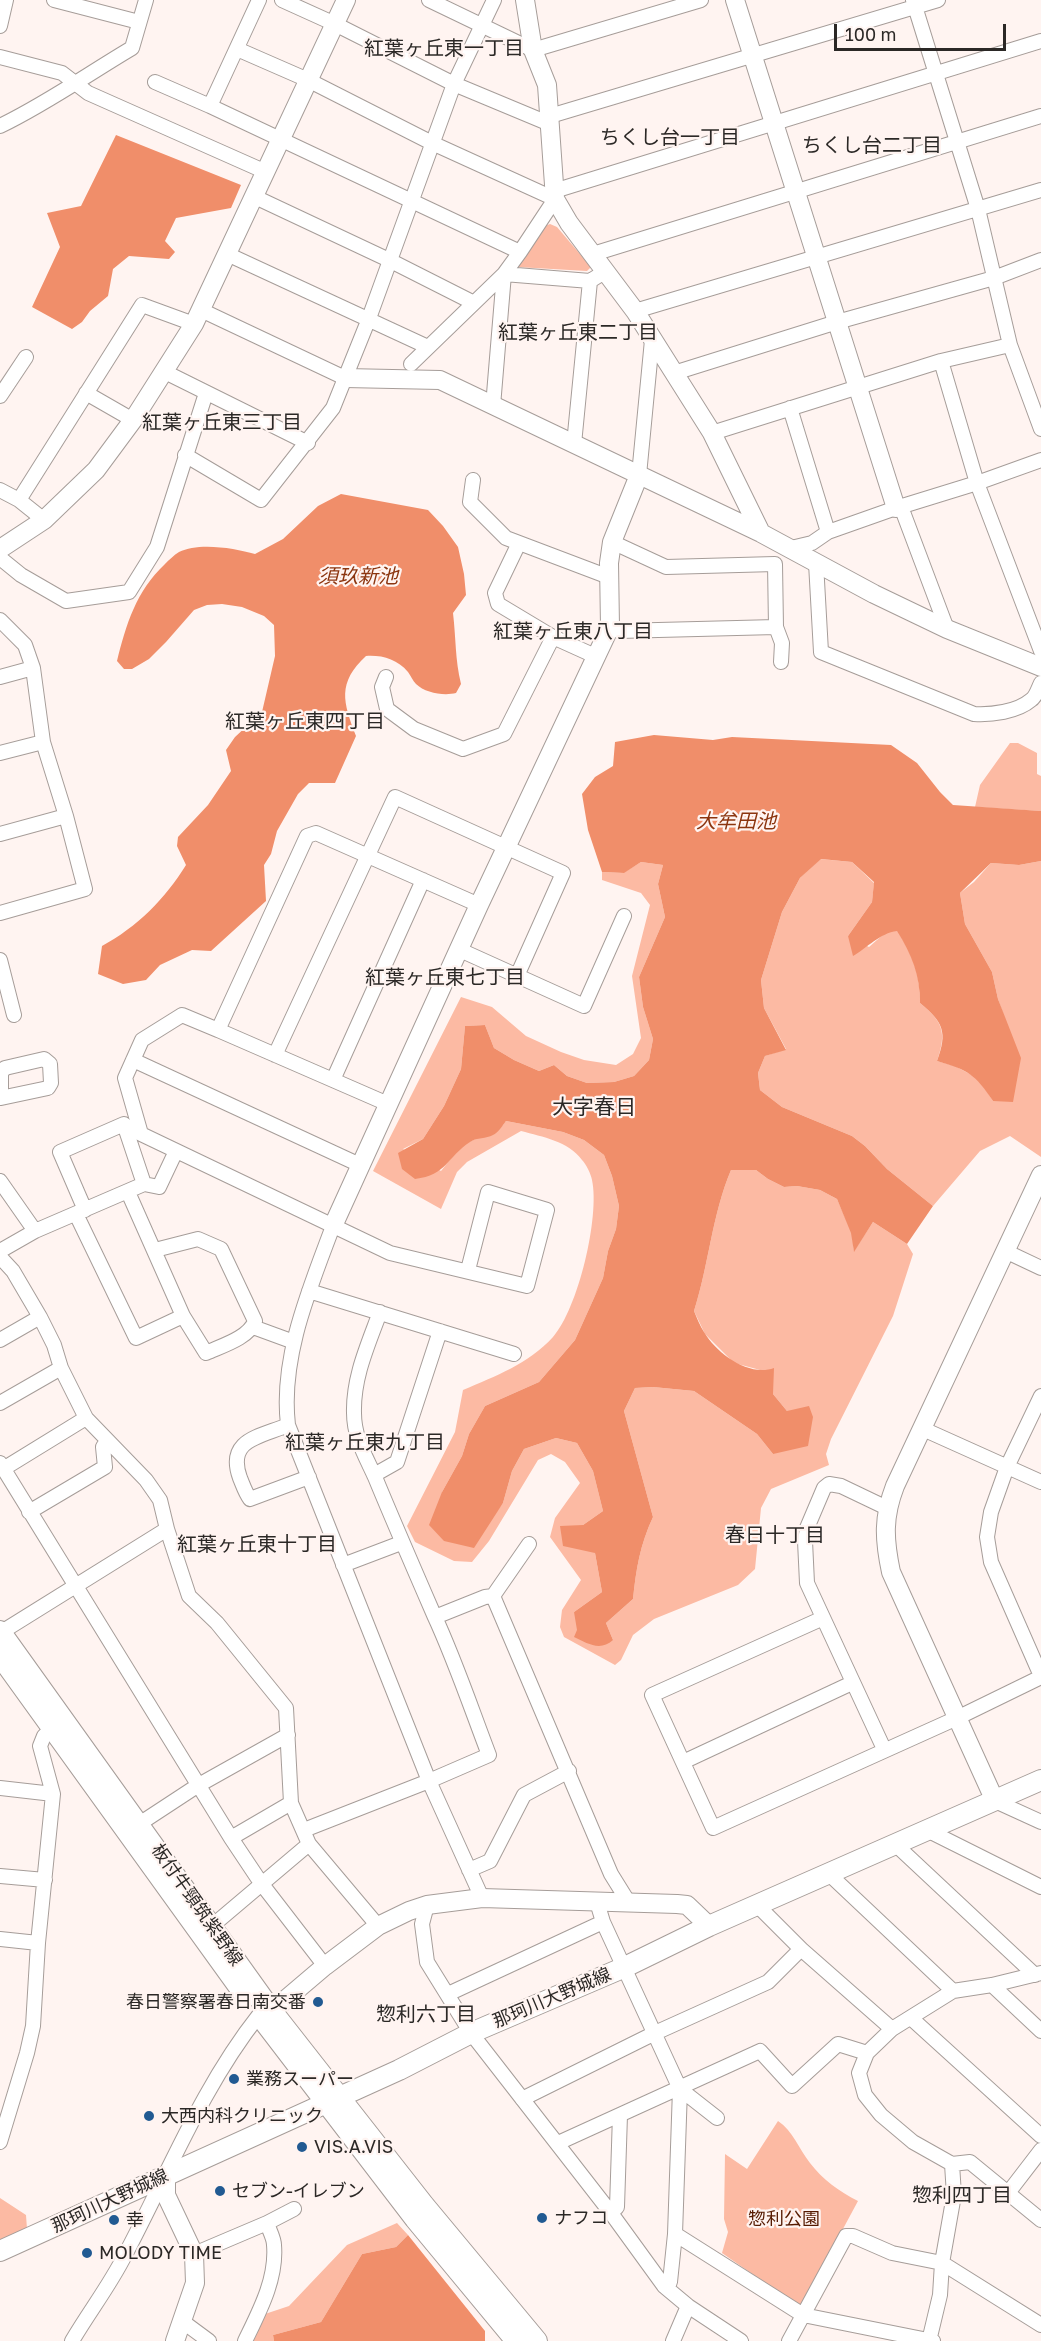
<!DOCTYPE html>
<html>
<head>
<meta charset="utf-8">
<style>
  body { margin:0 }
  #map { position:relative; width:1041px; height:2341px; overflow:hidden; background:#fff4f1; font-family:"Golos Text",sans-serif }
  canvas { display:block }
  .scale { position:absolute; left:834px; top:24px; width:172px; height:27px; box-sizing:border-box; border:3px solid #2b2826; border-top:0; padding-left:8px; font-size:18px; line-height:21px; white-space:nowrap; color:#2b2826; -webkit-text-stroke:4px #fff4f1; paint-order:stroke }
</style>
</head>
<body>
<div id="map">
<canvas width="1041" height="2341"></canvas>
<div class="scale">100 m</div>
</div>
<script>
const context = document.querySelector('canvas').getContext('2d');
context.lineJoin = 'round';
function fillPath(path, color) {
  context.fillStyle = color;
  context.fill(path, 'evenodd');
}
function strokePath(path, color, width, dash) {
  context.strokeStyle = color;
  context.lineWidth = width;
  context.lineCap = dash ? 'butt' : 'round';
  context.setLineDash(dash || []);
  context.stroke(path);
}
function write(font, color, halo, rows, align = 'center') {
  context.font = font + ' "Golos Text","Noto Sans JP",sans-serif';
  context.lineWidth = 4.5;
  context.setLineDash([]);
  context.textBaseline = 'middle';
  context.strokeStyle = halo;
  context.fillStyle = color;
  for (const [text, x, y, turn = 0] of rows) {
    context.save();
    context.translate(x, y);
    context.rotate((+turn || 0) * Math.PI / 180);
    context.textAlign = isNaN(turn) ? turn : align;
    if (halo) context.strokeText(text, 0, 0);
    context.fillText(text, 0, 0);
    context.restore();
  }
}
const green = new Path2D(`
  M550 224 557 227 591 267 587 271 517 267 545 226Z
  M1010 743H1018L1037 753V774L1041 776V811L975 807 980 785Z
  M820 859 852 862 874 883 872 902 848 936 869 947 886 932 897 930C913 956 920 973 920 1003 943 1022 947 1032 937 1061L955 1066 979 1079 993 1101 1006 1022 998 999 992 972 965 924 960 893 974 882 991 863 1019 865 1041 861V1157L1010 1136 980 1151 933 1206 887 1169 865 1146 852 1136 782 1107 760 1090 758 1073 765 1056 786 1049 764 1008 761 980 782 912 800 878Z
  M641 862 663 865 658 884 665 917 639 977 643 1007 653 1039 649 1060 634 1076 614 1082 587 1083 567 1076 554 1065 539 1071 514 1060 494 1048 485 1025 465 1026 461 1069 444 1106 423 1139 403 1149 441 1171C450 1160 460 1145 473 1140 493 1131 490 1141 506 1121L563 1132 584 1140 604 1155 612 1176 619 1206 616 1229 608 1251 603 1278 575 1340 539 1382 485 1406 469 1434 462 1456 442 1492 488 1523 503 1503 512 1471 524 1449 556 1438 577 1443 593 1471 603 1511 583 1525 595 1553 602 1592 574 1612 613 1640 606 1623 633 1599C636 1569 640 1545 653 1517L624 1411 635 1388 653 1387 694 1391 757 1434 773 1454 787 1411 773 1394 764 1371 734 1363 705 1334 694 1311C709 1264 712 1215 731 1170H756L768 1179 784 1187 797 1186 820 1190 837 1199 852 1233 854 1251 873 1222 907 1244 913 1254 893 1316 831 1439 826 1454 829 1465 771 1489 761 1508 755 1569 738 1585 654 1619 633 1635 621 1660 615 1665 564 1637 560 1627 562 1610 581 1580 550 1537 555 1518 580 1483 565 1462 551 1454 538 1460 489 1541 472 1562 454 1561 415 1542 407 1526 455 1432 463 1390C496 1376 528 1364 553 1337 578 1309 600 1217 592 1180 591 1174 586 1164 582 1160 568 1141 543 1137 521 1131L467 1162 457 1172 441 1209 373 1171 461 997 492 1007 526 1036 561 1052 584 1060 616 1065 633 1054 641 1038 632 976 650 905 641 893 602 880V872L623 873Z
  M778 2121C793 2131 799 2149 810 2163 822 2179 840 2192 858 2201L802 2305H797L722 2253 728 2232 724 2219 725 2154 747 2169Z
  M0 2198 26 2215 27 2229 0 2242Z
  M397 2223 408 2235 396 2247 362 2254 321 2322 273 2335 274 2341H251L265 2314 289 2306 347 2245Z`);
const water = new Path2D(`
  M116 135 241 185 231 208 176 218 165 241 175 252 169 259 129 256 113 269 108 296 90 311 82 322 72 329 32 307 60 247 47 213 81 206Z
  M341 494 428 510 443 526 458 547 464 574 466 595 453 613C456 638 455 659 461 684L456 693C444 696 425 693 416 684 413 681 411 676 408 672 397 659 382 655 366 656 337 683 343 702 356 736L335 783H309L298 794 277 831 271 854 264 865 266 901 211 951 192 950 160 965 146 980 123 984 98 974 102 946C137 927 165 899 186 865L177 846 178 837 208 805 231 771 226 750 235 737 262 712 275 656 274 625 264 616 242 607 222 604 207 605 194 610 166 642 149 659 132 669H124L117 661C126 625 136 591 165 564 169 560 174 555 179 552 198 542 235 548 255 554L283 539 318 506Z
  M654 735 713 740 732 737 891 745 917 763 940 792 953 805 1041 811V861L1019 865 991 863 960 893 965 924 992 972 998 999 1021 1058 1013 1102 993 1101C975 1074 968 1070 937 1061 948 1032 943 1022 920 1003 920 975 912 955 897 931 880 933 867 948 853 956L848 936 872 902 874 882 852 862 821 859 800 878 782 912 761 980 764 1008 786 1050 765 1056 758 1073 760 1090 782 1107 852 1136 865 1146 887 1169 933 1206 907 1244 873 1222 854 1252 851 1233 837 1199 820 1190 797 1186 784 1187 768 1179 756 1170H731C712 1215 709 1264 694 1311 697 1318 700 1326 704 1332 717 1354 749 1377 774 1368L773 1394 787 1411 809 1406 813 1417 808 1446 773 1454 757 1434 694 1391 653 1387 635 1388 624 1411 653 1517C640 1545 636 1569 633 1599L606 1623 613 1640C600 1652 587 1643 574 1637L577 1630 574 1612 602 1592 595 1553 563 1546 560 1526 583 1525 603 1511 593 1471 577 1443 556 1438 524 1449 512 1471 503 1503 474 1548 444 1541 429 1525 442 1492 462 1456 469 1434 485 1406 539 1382 575 1340 603 1278 608 1251 616 1229 619 1206 612 1176 604 1155 584 1140 563 1132 506 1121C503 1125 498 1133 493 1135 486 1139 477 1137 470 1142 447 1157 447 1175 415 1179L402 1169 398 1153 423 1139 444 1106 461 1069 465 1026 485 1025 494 1048 514 1060 539 1071 554 1065 567 1076 587 1083 614 1082 634 1076 649 1060 653 1039 643 1007 639 977 665 917 658 884 663 865 641 862 624 873 602 872 588 830 582 794 595 777 613 766 615 742Z
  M408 2235 485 2331V2341H274L273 2335 321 2322 362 2254 396 2247Z`);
const minor = new Path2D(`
  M54 0 139 22
  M282 0 335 24 454 84 550 124
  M429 0 533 50 701 0
  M913 0 978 209 1010 345 1041 429
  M0 26 6 0
  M237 49 308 80 432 143 555 199 520 252 504 274 411 364
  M0 57 62 73 88 93 266 172
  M155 82 210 106 520 252
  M210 106 259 0
  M550 116 938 0
  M0 126C46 104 88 74 132 48L146 0
  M554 191 1041 41
  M255 197 389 260 474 303
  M227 254 428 347
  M593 254 1041 116
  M201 310 345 378
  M635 311 1041 190
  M941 361 977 483 1041 651
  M163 371 308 443
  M674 373 837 322 994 278 1041 260
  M86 393 133 420
  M0 396 26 357
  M493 406 504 274 590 281 606 271
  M790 408 828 532
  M712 433 941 361 1010 345
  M574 444 590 281
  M185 455 261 500 333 408 368 321 454 84 494 0
  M639 475 652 340
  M473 480 470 502 506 538 609 577
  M0 490 19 500
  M896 508 903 512 947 629
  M44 520 19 500 142 305 194 324
  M519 543 495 593 498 604 553 637 595 656
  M791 548 812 543 828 532 896 508 977 483 1041 460
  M0 558 21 575 66 601 129 592 157 547 206 393
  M816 563 821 652 974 714C991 715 1017 712 1031 700 1036 697 1038 689 1041 683
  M0 620 25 645 33 668 43 742 66 816 0 834
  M610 627 619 631 776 627 775 564 666 567 612 542
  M776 627 782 643 781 662
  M0 677 33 668
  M386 677 382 687 387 709 414 729 463 749 504 734 553 637
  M0 753 43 742
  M0 913 85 889 66 816
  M460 950 584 1006 624 916
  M0 960 14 1015
  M218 1030 182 1015 142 1040 125 1078 141 1134 390 1253 527 1286 547 1210 488 1192 468 1270
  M275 1055 395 797 563 873 517 976
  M133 1060 360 1165
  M333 1080 423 880
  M0 1098H1L48 1088 51 1083 50 1064 44 1059 5 1068 1 1073V1098
  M388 1104 218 1030 307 836 316 833 479 905
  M0 1181 35 1231
  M128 1192 183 1316 206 1353C221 1346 249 1338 255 1321L221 1249 198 1239 155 1250
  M85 1210 60 1152 124 1124 144 1184
  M76 1214 136 1338 183 1316
  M333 1226C310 1288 280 1357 288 1425L429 1781 482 1898
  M0 1251 35 1231 144 1184 159 1187 176 1151
  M1005 1251 1041 1268
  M0 1257 13 1271 40 1317 54 1345 61 1368 86 1418 146 1480 160 1500 167 1529 189 1596 217 1623 286 1708 291 1803 309 1844 378 1926
  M309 1291 514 1354
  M253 1327 294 1342
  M0 1340 40 1317
  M1041 1396 1007 1467 991 1512 987 1537 991 1562 1041 1676
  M0 1403 61 1368
  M288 1425C260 1437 226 1439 240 1478 243 1485 245 1492 250 1499L309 1477
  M923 1429 1041 1482
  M0 1463 231 1838 261 1883 325 1966
  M3 1469 86 1418
  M374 1475 397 1462 440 1331
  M29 1512 105 1467 103 1447 107 1441
  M343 1565 401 1543
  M493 1596 529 1544
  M435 1617 485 1597 493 1596 611 1874 629 1903
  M821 1619 652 1695 713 1828 957 1718 1041 1677
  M0 1633 167 1529
  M884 1749 807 1583 805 1541 807 1528 824 1488 829 1484 841 1486 887 1508
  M683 1762 852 1683
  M0 1788 53 1794
  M995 1801 1041 1822
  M133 1828 197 1786 288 1735
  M304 1830 429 1781 489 1755C471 1708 455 1660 434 1615 414 1569 394 1523 375 1477 365 1455 354 1437 354 1413 353 1377 368 1345 380 1312
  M927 1830 1041 1887
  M231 1838 291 1803
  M896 1845 1035 1975
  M469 1870 490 1861 524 1795 569 1771
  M829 1874 953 1991
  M0 1876 45 1880
  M597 1902 603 1922 680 2089 675 2234 670 2282 664 2286
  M427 1905 422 1924 427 1962 471 2033 611 2213 664 2286 688 2306 741 2341
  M757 1905 801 1949 892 2029
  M212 1926 309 1844
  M0 1939 38 1943
  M992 1985 1041 2031
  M448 1994 603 1922
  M911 2018 1041 2136
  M680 2089 717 2118
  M522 2099 655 2033 768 1982 801 1949
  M0 2142 27 2053 33 2026 38 1943 53 1794 40 1746 44 1736 52 1729
  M558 2143 760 2051 792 2086 838 2044 867 2053
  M952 2164 970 2162 1041 2220
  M1008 2193 1041 2150
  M611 2213 617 2207 620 2115
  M267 2223 294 2209
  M675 2234 803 2315 933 2341
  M194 2254 267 2223C269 2230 274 2238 274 2245 277 2279 259 2312 245 2341
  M182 2321 209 2341
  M72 2341C89 2312 110 2285 125 2255 168 2174 202 2087 259 2015
  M673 2341 688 2306
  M789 2341 846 2236H853L892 2253 942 2263 1041 2325
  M929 2341 940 2295 942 2263 954 2195 952 2164 913 2142 881 2115 865 2095 859 2073 867 2053 892 2029 953 1991 992 1985 1041 1973`);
const tertiary = new Path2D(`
  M525 0 533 50 547 85 555 199 569 223 635 311 712 433 761 533
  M735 0 896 508
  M345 378 440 380 761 533 874 594 947 629 1041 667
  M0 549 44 520 96 470 133 420 194 324 346 0
  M333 1226 479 905 610 627 609 563 612 542 639 475
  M995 1801 891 1572C884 1539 883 1517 895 1486L1041 1175
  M272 2011 325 1966 378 1926 409 1911 427 1905 482 1898 677 1904 687 1905 709 1926
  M166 2175V2195L194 2254 195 2283 175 2341`);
const secondary = new Path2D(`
  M0 1631 272 2011 424 2205 537 2341
  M0 1656 246 1997
  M265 2023 415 2219 516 2341
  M0 2251 399 2070 471 2033 625 1967 709 1926 1041 1780`);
const markers = [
  [318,2002,6,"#215a92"],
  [234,2079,6,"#215a92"],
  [149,2116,6,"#215a92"],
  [302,2147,6,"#215a92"],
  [220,2191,6,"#215a92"],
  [542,2218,6,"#215a92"],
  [114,2220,6,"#215a92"],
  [87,2253,6,"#215a92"]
];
const streetNames = [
  ["板付牛頸筑紫野線",197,1905,55],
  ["那珂川大野城線",552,1998,-23],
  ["那珂川大野城線",110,2201,-25]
];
const poiNames = [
  ["春日警察署春日南交番",306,2002,"right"],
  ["業務スーパー",246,2079],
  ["大西内科クリニック",161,2116],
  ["VIS.A.VIS",314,2147],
  ["セブン-イレブン",232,2191],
  ["ナフコ",554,2218],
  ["幸",126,2220],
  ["MOLODY TIME",99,2253]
];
const parkNames = [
  ["惣利公園",784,2219]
];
const neighbourhoodNames = [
  ["紅葉ヶ丘東一丁目",444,49],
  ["ちくし台一丁目",670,138],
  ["ちくし台二丁目",872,146],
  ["紅葉ヶ丘東二丁目",578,333],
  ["紅葉ヶ丘東三丁目",222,423],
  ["紅葉ヶ丘東八丁目",573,632],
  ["紅葉ヶ丘東四丁目",305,722],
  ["紅葉ヶ丘東七丁目",445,978],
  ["紅葉ヶ丘東九丁目",365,1443],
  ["春日十丁目",775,1536],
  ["紅葉ヶ丘東十丁目",257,1545],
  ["惣利六丁目",426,2015],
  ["惣利四丁目",962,2196]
];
const waterNames = [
  ["須玖新池",358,577],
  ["大牟田池",736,822]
];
const quarterNames = [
  ["大字春日",594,1107]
];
fillPath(green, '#fcbaa3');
fillPath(water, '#f08e6a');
strokePath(minor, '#a69d99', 16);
strokePath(tertiary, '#a69d99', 20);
strokePath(secondary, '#a69d99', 22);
strokePath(minor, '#fff', 14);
strokePath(tertiary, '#fff', 18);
strokePath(secondary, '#fff', 20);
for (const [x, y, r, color] of markers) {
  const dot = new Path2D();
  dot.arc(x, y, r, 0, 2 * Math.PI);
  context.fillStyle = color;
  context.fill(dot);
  strokePath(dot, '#fff4f1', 2);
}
write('18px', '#2b2826', '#fff4f1', streetNames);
write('18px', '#2b2826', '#fff4f1', poiNames, 'left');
write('18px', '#561a00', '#fff4f1', parkNames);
write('20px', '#2b2826', '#fff4f1', neighbourhoodNames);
write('italic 20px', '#8c350f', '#fff4f1', waterNames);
write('21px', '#2b2826', '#fff4f1', quarterNames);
</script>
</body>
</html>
